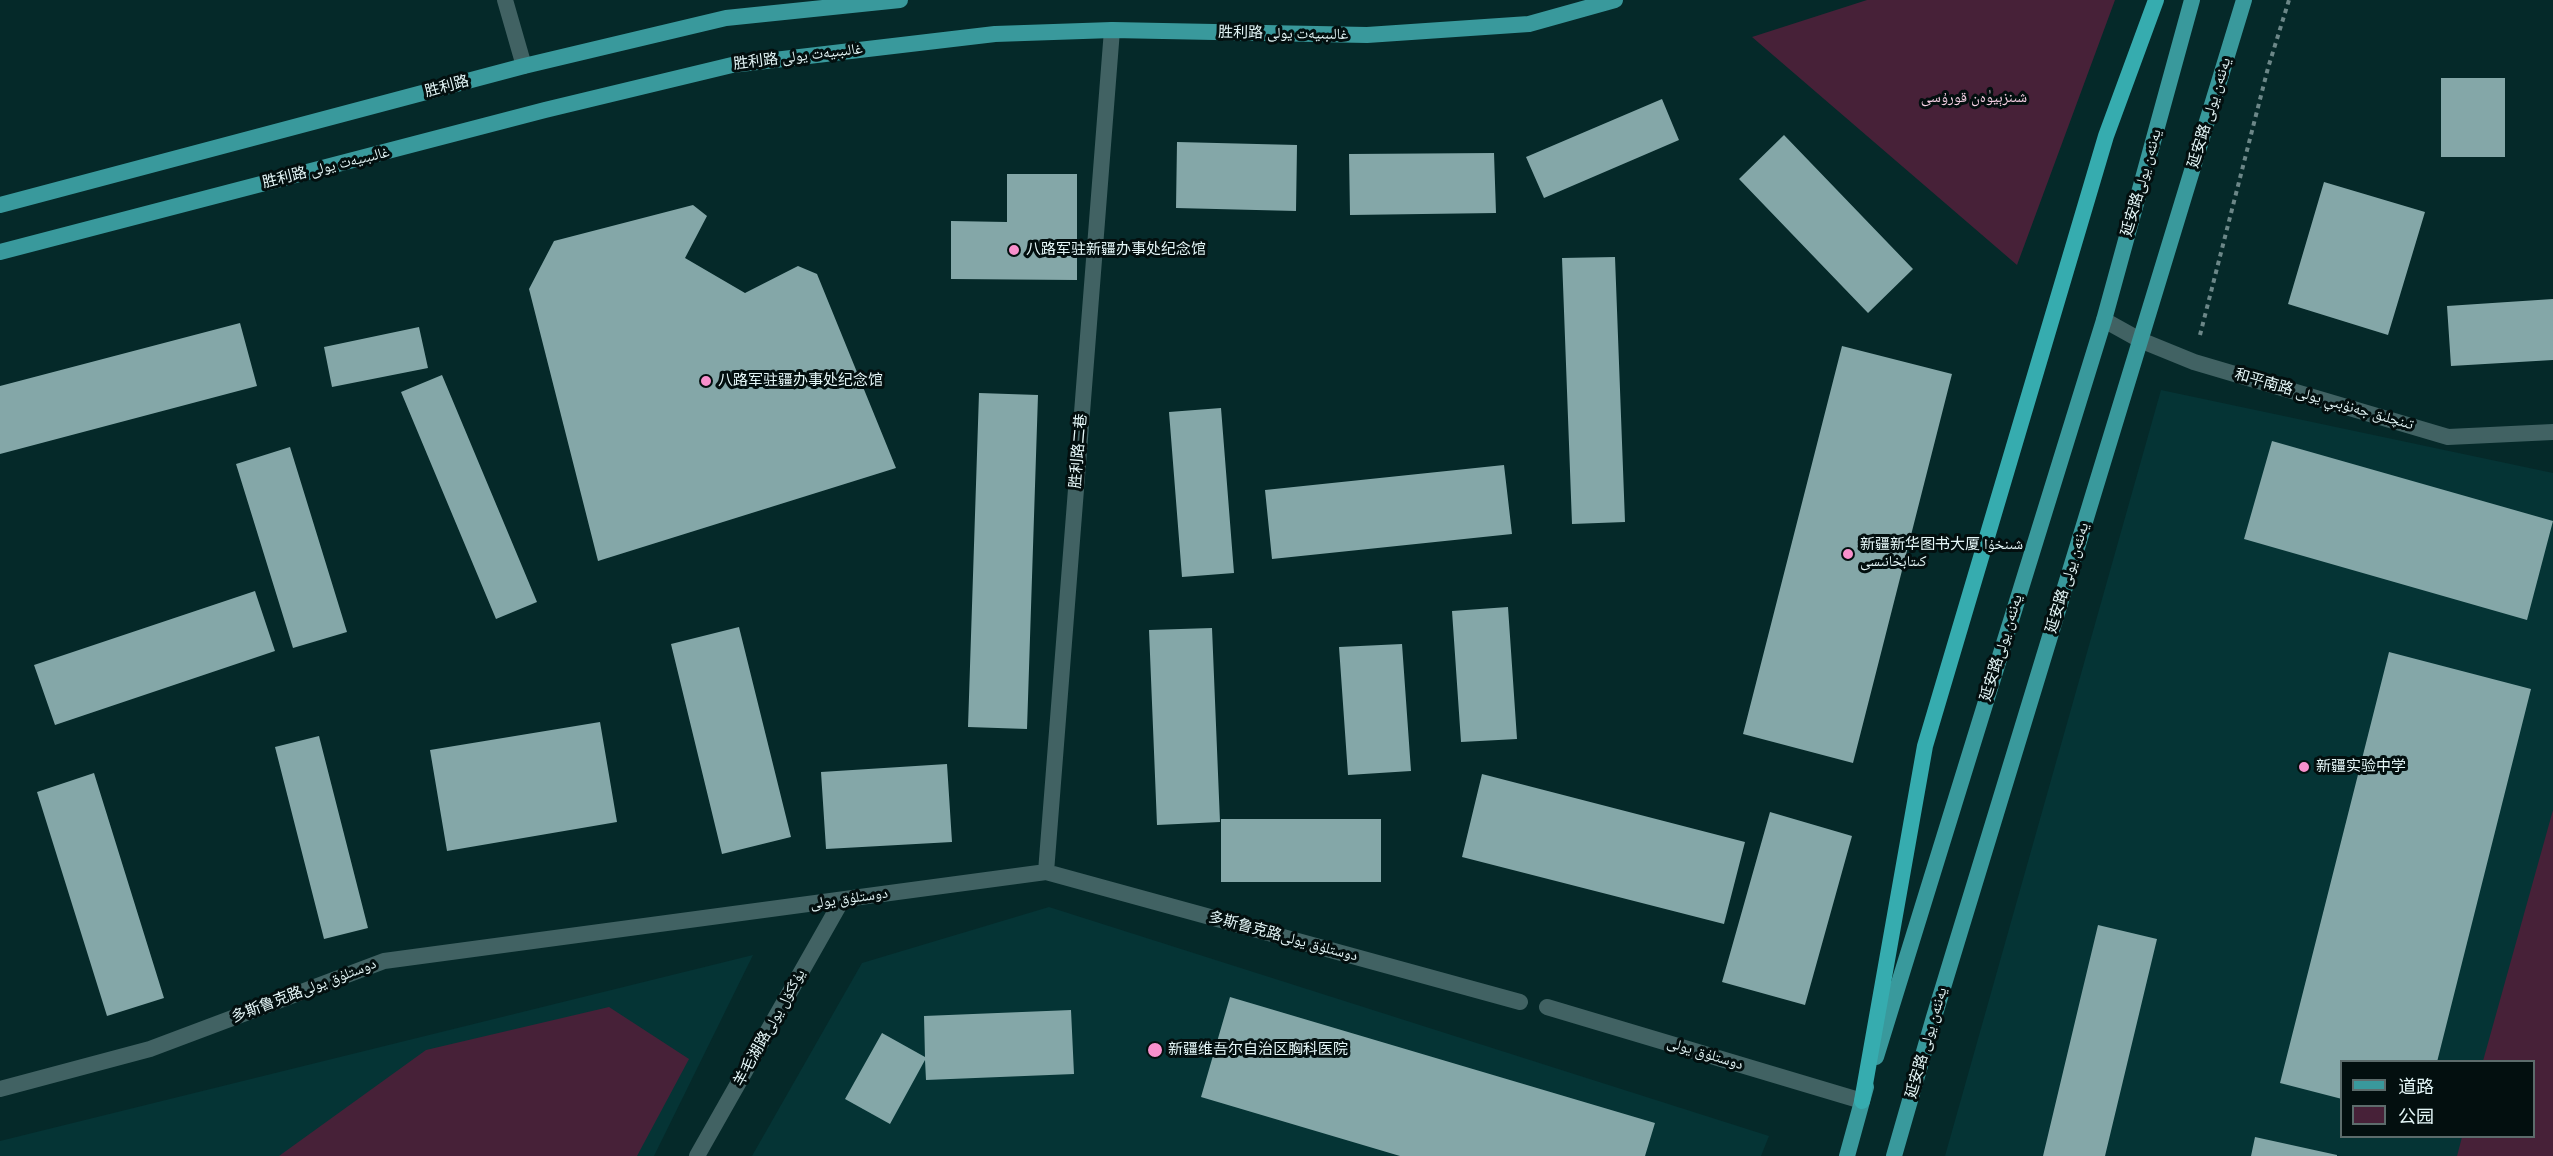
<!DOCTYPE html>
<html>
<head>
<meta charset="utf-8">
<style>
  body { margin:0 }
  #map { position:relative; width:2553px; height:1156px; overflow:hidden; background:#052929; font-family:"DM Sans","Noto Sans SC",sans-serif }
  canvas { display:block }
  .legend { position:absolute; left:2340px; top:1060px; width:195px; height:78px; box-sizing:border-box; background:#030f0f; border:2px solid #5d6c6c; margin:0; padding:8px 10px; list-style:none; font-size:18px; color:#e5f7f8 }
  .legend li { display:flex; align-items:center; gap:12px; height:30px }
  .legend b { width:30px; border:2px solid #5d6c6c }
</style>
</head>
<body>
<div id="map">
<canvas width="2553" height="1156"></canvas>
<ul class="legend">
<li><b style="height:8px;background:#39999c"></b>道路</li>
<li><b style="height:16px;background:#472138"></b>公园</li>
</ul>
</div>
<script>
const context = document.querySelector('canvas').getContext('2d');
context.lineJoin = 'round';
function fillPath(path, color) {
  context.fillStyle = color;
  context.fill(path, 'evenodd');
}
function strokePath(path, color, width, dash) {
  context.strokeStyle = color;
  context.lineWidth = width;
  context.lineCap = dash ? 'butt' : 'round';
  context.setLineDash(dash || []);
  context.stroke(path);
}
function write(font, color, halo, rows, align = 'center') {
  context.font = font + ' "DM Sans","Noto Naskh Arabic","Noto Sans SC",sans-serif';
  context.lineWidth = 6;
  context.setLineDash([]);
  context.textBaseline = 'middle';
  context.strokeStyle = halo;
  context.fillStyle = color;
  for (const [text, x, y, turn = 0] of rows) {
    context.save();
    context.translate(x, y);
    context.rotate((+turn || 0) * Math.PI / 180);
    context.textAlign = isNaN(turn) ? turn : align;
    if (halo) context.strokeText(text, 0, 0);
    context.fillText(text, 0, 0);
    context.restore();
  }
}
const built = new Path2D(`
  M2161 390 2553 473V1156H1945ZM2342 1062H2534V1136H2342Z
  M1049 907 1769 1136 1761 1156H752L862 963Z
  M753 955 654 1156H0V1141Z`);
const green = new Path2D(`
  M1867 0H2115L2017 265 1752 37Z
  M2553 810V1156H2457L2462 1137 2534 1136V1062L2483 1061Z
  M609 1007 689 1059 637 1156H279L426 1050Z`);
const building = new Path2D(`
  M2441 78H2505V157H2441Z
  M1662 99 1679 140 1544 198 1526 157Z
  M1784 135 1913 269 1868 313 1739 179Z
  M1177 142 1297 145 1296 211 1176 208Z
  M1494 153 1496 213 1350 215 1349 154Z
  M1007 174H1077V280L951 279V221L1007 222Z
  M2324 182 2425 212 2388 335 2288 304Z
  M693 205 707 216 685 258 745 293 798 266 817 274 896 468 598 561 529 289 554 241Z
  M1615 257 1625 522 1572 524 1562 258Z
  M2553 299V360L2451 366 2447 306Z
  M240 323 257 386 0 454V386Z
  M419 327 428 368 332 387 324 347Z
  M1842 346 1952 374 1853 763 1743 734Z
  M442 375 537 602 496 619 401 392Z
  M979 393 1038 395 1027 729 968 727Z
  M1221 408 1234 573 1182 577 1169 412Z
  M2272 441 2553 521 2527 620 2244 539Z
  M290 447 347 632 293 648 236 464Z
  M1504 465 1512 534 1272 559 1265 490Z
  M255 591 275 651 55 725 34 665Z
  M1508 607 1517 739 1461 742 1452 611Z
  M739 627 791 837 722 854 671 644Z
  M1212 628 1220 822 1157 825 1149 630Z
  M1402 644 1411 771 1348 775 1339 647Z
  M2389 652 2531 689 2437 1062H2342V1099L2280 1083Z
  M600 722 617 822 447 851 430 750Z
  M319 736 368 928 324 939 275 747Z
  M947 764 952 842 826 849 821 772Z
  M94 773 164 998 107 1016 37 792Z
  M1482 774 1745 842 1724 924 1462 857Z
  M1770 812 1852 836 1805 1005 1722 982Z
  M1221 819H1381V882H1221Z
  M2098 925 2157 939 2105 1156H2043Z
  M1230 997 1655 1123 1645 1156H1400L1201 1097Z
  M1071 1010 1074 1074 926 1080 925 1060 890 1124 845 1099 882 1033 925 1057 924 1016Z
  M2255 1137 2337 1155V1156H2251Z`);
const path = new Path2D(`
  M2200 335 2268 68 2289 0`);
const minor = new Path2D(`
  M505 0 524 66
  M1046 872 1112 30
  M1547 1007 1862 1101
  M0 1089 150 1049 384 961 1046 872 1520 1002
  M697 1156 842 900`);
const tertiary = new Path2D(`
  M2104 320 2140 340 2194 362 2448 437 2553 432`);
const primary = new Path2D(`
  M0 205 524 66 726 18 900 0
  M0 252 545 110 732 65 995 34 1112 30 1367 35 1529 24 1615 0
  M1876 1057 2104 320 2192 0
  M1847 1156 1866 1087
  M1894 1156 1934 1017 2244 0`);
const trunk = new Path2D(`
  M1862 1101 1925 746 2106 136 2156 0`);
const markers = [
  [1014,250,6,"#f890cc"],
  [706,381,6,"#f890cc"],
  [1848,554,6,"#f890cc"],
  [2304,767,6,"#f890cc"],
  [1155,1050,8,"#f890cc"]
];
const streetNames = [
  ["胜利路 غالىبىيەت يولى",1283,34,1],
  ["胜利路 غالىبىيەت يولى",798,57,-7],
  ["胜利路",447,87,-15],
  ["延安路 يەنئەن يولى",2210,113,-73],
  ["胜利路 غالىبىيەت يولى",326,168,-14],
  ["延安路يەنئەن يولى",2142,183,-74],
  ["和平南路 تىنچلىق جەنۇبىي يولى",2324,400,16],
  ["胜利路二巷",1079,451,-85],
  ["延安路 يەنئەن يولى",2068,578,-73],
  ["延安路يەنئەن يولى",2002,648,-73],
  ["دوستلۇق يولى",849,899,-8],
  ["多斯鲁克路دوستلۇق يولى",1283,937,15],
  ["多斯鲁克路دوستلۇق يولى",304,991,-21],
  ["羊毛湖路يۇڭكۆل يولى",770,1028,-61],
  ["延安路 يەنئەن يولى",1927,1043,-74],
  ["دوستلۇق يولى",1705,1054,17]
];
const parkNames = [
  ["شىنزېيۈەن قورۇسى",1974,98]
];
const poiNames = [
  ["八路军驻新疆办事处纪念馆",1026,250],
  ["八路军驻疆办事处纪念馆",718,381],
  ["新疆新华图书大厦 شىنخۇا",1860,545],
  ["كىتابخانىسى",1860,562],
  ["新疆实验中学",2316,767],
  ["新疆维吾尔自治区胸科医院",1168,1050]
];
fillPath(built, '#053435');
fillPath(green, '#472138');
fillPath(building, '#84a7a8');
strokePath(path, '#6c8788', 4, [4.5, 4.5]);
strokePath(minor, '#416263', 16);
strokePath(tertiary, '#416263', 16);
strokePath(primary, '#39999c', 16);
strokePath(trunk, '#36acaf', 16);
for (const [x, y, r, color] of markers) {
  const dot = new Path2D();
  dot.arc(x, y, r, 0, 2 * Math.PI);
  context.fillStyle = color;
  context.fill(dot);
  strokePath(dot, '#030f0f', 2);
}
write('15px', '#e5f7f8', '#030f0f', streetNames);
write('15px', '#f6d0e4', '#030f0f', parkNames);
write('15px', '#e5f7f8', '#030f0f', poiNames, 'left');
</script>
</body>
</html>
